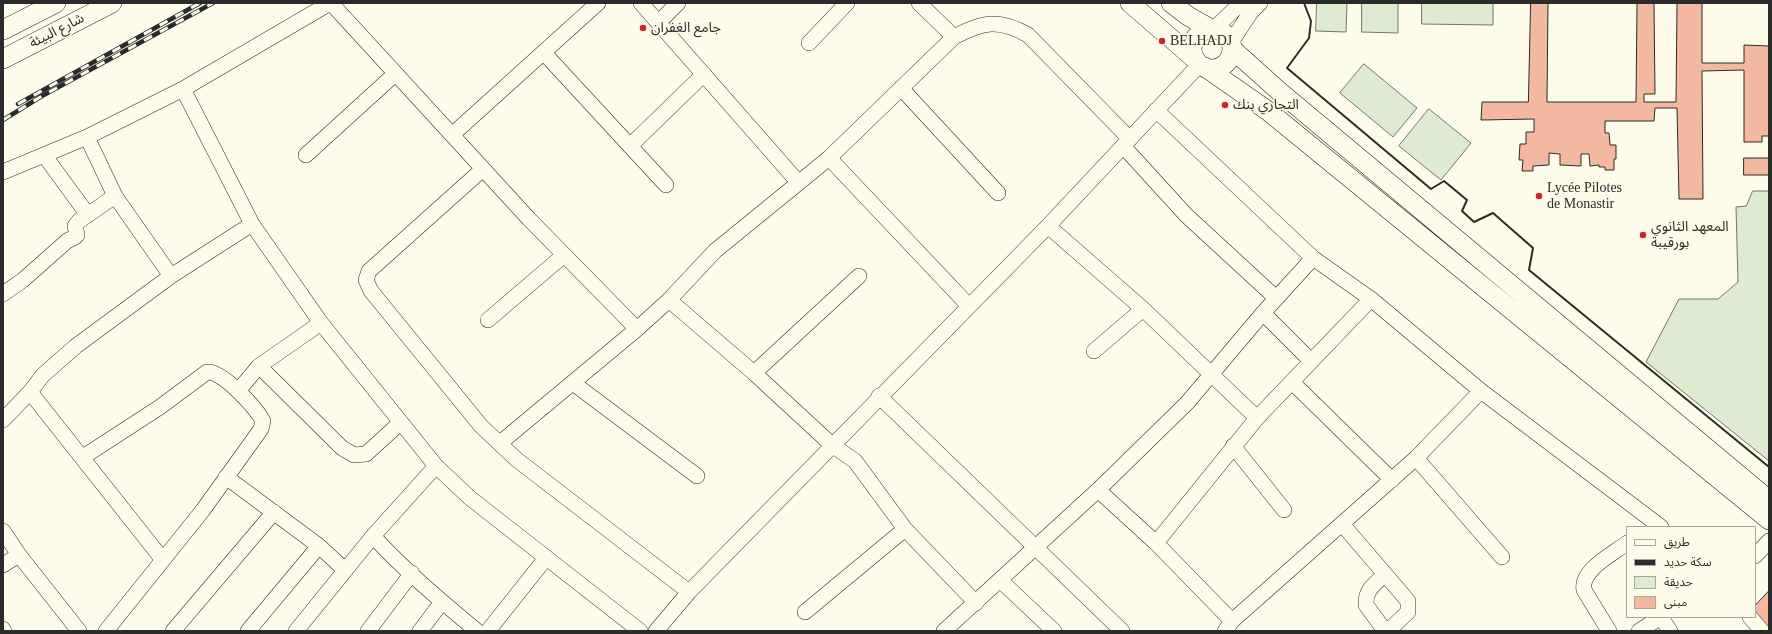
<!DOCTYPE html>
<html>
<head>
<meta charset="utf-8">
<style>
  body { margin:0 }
  #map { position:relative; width:1772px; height:634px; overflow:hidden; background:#fdfbea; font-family:"Times New Roman","Noto Sans Arabic",serif }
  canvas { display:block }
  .frame { position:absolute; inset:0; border:4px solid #2b2b2b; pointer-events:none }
  .legend { position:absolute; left:1626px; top:526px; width:130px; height:92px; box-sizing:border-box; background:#fdfbea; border:1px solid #a9a89e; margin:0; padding:5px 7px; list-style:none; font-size:12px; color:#2b2b2b }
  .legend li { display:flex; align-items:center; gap:8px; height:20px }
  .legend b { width:20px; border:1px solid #a9a89e }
</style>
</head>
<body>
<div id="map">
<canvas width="1772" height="634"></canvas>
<div class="frame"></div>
<ul class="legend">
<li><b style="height:5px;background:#fdfbea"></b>طريق</li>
<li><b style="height:5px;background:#2b2b2b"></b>سكة حديد</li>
<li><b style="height:11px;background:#deebd1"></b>حديقة</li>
<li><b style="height:11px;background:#f2b8a0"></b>مبنى</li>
</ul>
</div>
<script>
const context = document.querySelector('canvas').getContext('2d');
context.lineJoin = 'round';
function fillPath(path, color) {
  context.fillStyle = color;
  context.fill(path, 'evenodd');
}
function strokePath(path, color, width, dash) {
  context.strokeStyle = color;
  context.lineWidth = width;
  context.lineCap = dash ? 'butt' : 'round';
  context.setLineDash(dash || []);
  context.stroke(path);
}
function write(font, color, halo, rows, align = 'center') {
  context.font = font + ' "Times New Roman","Noto Sans Arabic",serif';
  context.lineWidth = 3;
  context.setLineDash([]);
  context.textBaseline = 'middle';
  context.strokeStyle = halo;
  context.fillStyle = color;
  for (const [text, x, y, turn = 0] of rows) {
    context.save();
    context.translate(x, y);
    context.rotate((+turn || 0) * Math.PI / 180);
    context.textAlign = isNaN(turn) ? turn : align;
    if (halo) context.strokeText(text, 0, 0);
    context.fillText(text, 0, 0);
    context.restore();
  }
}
const green = new Path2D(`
  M1317 3H1347L1346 32 1316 31Z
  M1362 3H1398V33L1362 32Z
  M1422 3H1493V25L1422 24Z
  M1364 64 1417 108 1393 137 1340 93Z
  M1429 109 1471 143 1441 180 1399 146Z
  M1753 191H1769V461L1646 362 1679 299H1718L1738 282 1736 207 1746 206Z`);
const building = new Path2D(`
  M1531 3H1548L1547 102H1636L1637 3H1654L1655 94H1644V102H1676L1677 3H1702V63H1744V45L1769 46V136H1762V142H1744V70L1702 71 1703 199H1679L1677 108H1655L1654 121H1605V133H1609L1610 145H1616V159H1614V170H1605V167H1599V165L1590 166 1589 154H1581V166L1560 165V154L1549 153V165L1533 166V171H1522L1523 160H1519L1520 144H1526V132H1534V119L1481 120 1482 102H1528Z
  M1744 158H1769V175H1744Z
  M1769 591V631L1755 617V606Z`);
const minor = new Path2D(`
  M331 3 529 219 637 329
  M641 3 798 182
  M919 3 954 37
  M659 22 678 3
  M1214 29 1241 3
  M1231 42 1251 12 1260 3
  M809 43 847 3
  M544 53 666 185
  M901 88 998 193
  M183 89 252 224 321 323 436 466 470 498 640 631
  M1156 110 1313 258 1371 299 1481 391 1661 527
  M453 134 598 3
  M87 137 115 196 171 276
  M631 145 704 74
  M1123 146 1186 215 1276 298
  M44 155 88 215
  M306 155 395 74
  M829 158 969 306
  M483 169 369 271 366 280 371 291 481 426 516 459 689 592
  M3 172 87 137 183 89 330 3
  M1048 226 1143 309 1257 418
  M3 294 23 280 67 241 75 237 77 235 75 226 79 221 115 196
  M669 300 754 373 832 445 855 461 905 529 976 603
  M1263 313 1311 361
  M488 320 564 255
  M1094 351 1143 309
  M259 366 342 448 354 455 366 454 400 423
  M754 373 859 276
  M1292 382 1392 480
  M573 383 697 476
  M238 391 259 366 321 323
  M30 392 163 560
  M879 396 1122 631
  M3 420 30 392 43 375 76 346 171 276 252 224
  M500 443 637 329 669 300 715 251 829 158 954 37C982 22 999 18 1028 35L1130 139
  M1233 446 1284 510
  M83 457 160 407 207 372C222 370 256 408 263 421L261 429 203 510 106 631
  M1416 458 1502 557
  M226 477 319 546 345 570
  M1098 490 1156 543 1232 621
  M1342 524 1408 601V612L1388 631
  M3 531 19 555 79 631
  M373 536C404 570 441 601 477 631
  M1156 543 1257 418 1371 299
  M1755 556 1769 541
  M3 565 19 555
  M1384 575C1374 585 1365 590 1366 605L1385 631
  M1001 581 1054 631
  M805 612 905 529
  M1661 617 1670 631
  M1750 617 1762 631
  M3 629 4 631
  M173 631 274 512
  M248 631 319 546
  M296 631 373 536 436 466
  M368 631 412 573
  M420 631 442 602
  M488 631 546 558
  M656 631 689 592 1048 226 1200 64
  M944 631 1098 490 1187 403 1263 313 1313 258
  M1225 631 1232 621 1416 458 1481 391
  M1609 631 1584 590C1580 570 1613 554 1627 543
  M1639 631 1661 617`);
const major = new Path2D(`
  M1130 3 1196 60
  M1171 3 1188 16 1211 29
  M1192 49a20 20 0 1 1 40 0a20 20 0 1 1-40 0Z
  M3 30 56 3
  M1232 49 1280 92 1769 500
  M3 59 112 3
  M1205 67 1268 111 1769 520`);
const rail = new Path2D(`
  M18 104 200 3
  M3 120 42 96 213 3`);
const wall = new Path2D(`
  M1304 3 1311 21 1309 38 1287 68 1431 189 1444 181 1467 200 1462 211 1474 222 1493 213 1533 248 1529 270 1769 467`);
const markers = [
  [643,28,4,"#c62828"],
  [1162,41,4,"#c62828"],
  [1225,105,4,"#c62828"],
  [1539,196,4,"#c62828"],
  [1643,235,4,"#c62828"]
];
const poiNames = [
  ["جامع الغفران",651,28],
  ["BELHADJ",1170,41],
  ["التجاري بنك",1233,105],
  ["Lycée Pilotes",1547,188],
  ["de Monastir",1547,204],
  ["المعهد الثانوي",1651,227],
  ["بورقيبة",1651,243]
];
const streetNames = [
  ["شارع البيئة",57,31,-27]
];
fillPath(green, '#deebd1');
strokePath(green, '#74746e', 1);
fillPath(building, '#f2b8a0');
strokePath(building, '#2b2b2b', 1);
strokePath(minor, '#2b2b2b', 16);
strokePath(major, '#2b2b2b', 20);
strokePath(minor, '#fdfbea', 15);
strokePath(major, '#fdfbea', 19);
strokePath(rail, '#2b2b2b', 4.5);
strokePath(rail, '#fdfbea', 3, [9]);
strokePath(wall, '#2b2b2b', 2);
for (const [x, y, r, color] of markers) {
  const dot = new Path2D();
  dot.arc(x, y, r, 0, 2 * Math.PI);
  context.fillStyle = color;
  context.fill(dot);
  strokePath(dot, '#fdfbea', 1.5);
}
write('14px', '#2b2b2b', '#fdfbea', poiNames, 'left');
write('14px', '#2b2b2b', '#fdfbea', streetNames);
</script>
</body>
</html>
